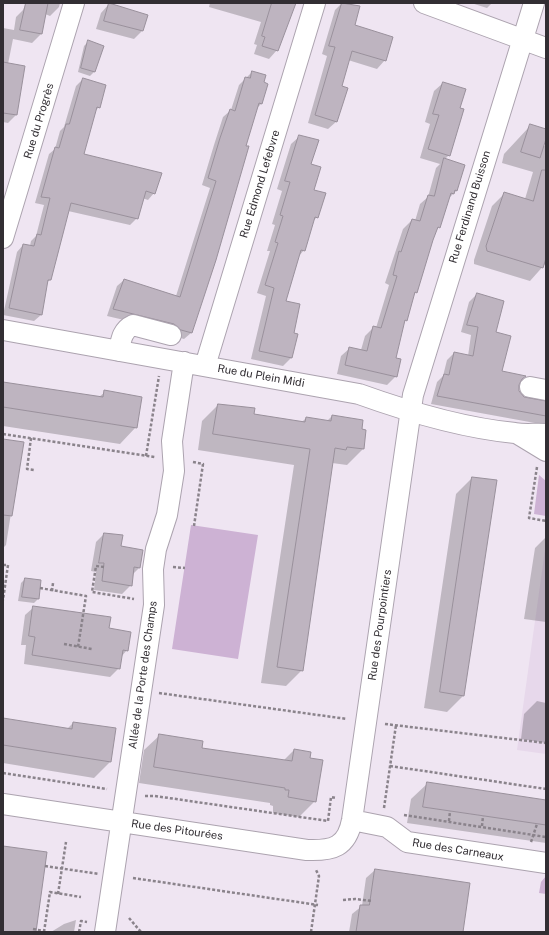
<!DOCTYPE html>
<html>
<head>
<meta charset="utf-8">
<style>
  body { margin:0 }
  #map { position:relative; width:549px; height:935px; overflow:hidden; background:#efe5f2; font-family:"Public Sans",sans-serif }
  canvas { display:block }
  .frame { position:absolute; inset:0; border:4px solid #322e33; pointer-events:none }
</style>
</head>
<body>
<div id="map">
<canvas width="549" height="935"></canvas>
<div class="frame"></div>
</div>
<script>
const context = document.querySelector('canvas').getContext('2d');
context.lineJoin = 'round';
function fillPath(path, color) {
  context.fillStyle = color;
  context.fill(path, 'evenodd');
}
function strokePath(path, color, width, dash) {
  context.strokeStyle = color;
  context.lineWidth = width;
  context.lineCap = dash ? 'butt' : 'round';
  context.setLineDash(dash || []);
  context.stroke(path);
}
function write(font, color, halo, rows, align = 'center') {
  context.font = font + ' "Public Sans",sans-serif';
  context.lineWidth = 3.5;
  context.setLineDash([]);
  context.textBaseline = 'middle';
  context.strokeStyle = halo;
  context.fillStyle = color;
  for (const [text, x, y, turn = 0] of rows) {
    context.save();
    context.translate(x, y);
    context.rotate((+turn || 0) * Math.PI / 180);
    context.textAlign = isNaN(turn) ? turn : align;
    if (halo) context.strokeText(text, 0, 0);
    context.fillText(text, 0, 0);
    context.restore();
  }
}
const built = new Path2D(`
  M546 542V754L517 750Z`);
const green = new Path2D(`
  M539 475 546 481V516L534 514Z
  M191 525 258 535 238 659 172 649Z
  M546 876V894L539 893 541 882Z`);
const shadow = new Path2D(`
  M26 3H60L59 7 50 16 45 14 41 34 32 43 13 39 8 64 16 115 8 123 3 122V28L14 30 16 17 23 10Z
  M210 3H294L277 50 269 59 254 54 257 45 254 44 261 22 209 7Z
  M342 3 359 7 353 26 385 60 377 69 348 60 341 87 337 121 328 129 308 123 327 56 322 54 335 10Z
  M471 3H492L487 8Z
  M109 4 142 31 134 39 96 29 101 13Z
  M88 42 94 72 90 76 78 72 84 46Z
  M252 72 262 83 267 84 261 104 256 109 191 333 184 339 174 336 167 330 107 316 117 286 124 280 176 296 210 188 202 185 214 145 223 117 231 110 239 85Z
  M83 79 99 107 95 111 82 154 154 193 148 200 142 198 137 218 130 225 68 211 50 280 46 283 41 315 34 321 3 315 17 252 23 245 30 246 31 241 36 236 44 205 35 203 49 154 55 149 60 131 64 127 76 86Z
  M443 83 459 108 449 155 445 159 457 190 448 199 439 227 435 231 416 292 413 296 406 320 403 323 395 358 396 376 387 385 337 374 341 356 350 348 361 350 365 336 373 328H376L389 285 385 283 403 229 412 220 415 221 420 204 428 197 436 168 440 164 420 158 430 124 425 122 434 91Z
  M530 126 546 130 542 145 546 146V263L530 281 474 264V260L492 206 505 193 525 199 533 172 502 163 504 154Z
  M300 136 310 164 317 217 312 222 304 250 299 256 284 302 293 334 297 335 291 358 283 366 251 359 266 296 257 293 270 251H267L275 225 272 224 282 191 277 189 291 144Z
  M477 294 495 333 500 372 519 382 518 392 524 398 546 401V425L431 404 437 382 443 376 447 360 454 353 468 356 471 335 461 332 469 302Z
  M3 383 99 397 105 392 136 427 120 444 3 426Z
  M218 405 253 415 302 422 306 418 327 421 332 416 363 449 347 465 332 463 302 670 286 686 261 683 294 465 198 450 202 421Z
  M3 440 22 443 6 545 3 548Z
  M472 478 463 696 447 712 424 708 456 494Z
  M104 534 139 568 132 575 131 585 122 594 94 590 96 572 91 571 96 542Z
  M546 537V622L524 619 535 548Z
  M25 579 38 599 34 603 18 601 21 583Z
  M34 607 108 629 127 650 121 657 119 668 110 677 24 664 26 645H21L25 615Z
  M537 701 546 703V743L521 739 524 714Z
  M3 719 67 729 73 723 110 762 94 778 3 763Z
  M160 735 201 749 283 761 294 750 309 759 315 801 299 817 273 813V806L270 805V803L139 783 144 750Z
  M428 783 546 801V843L407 823 411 799Z
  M375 870 462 932H349L352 914 362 906 366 878Z
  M76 920 74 932H51L64 924Z`);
const building = new Path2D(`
  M26 3H48L42 34 20 30Z
  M109 3 148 15 143 31 104 21Z
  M272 3H296L278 51 262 46 265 37 262 36Z
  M342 3 360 6 355 25 393 37 386 61 352 51 342 86 348 88 337 122 315 115 335 47 329 46Z
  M88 40 104 46 95 72 81 68Z
  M3 62 25 66 17 115 3 113Z
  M252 71 266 75 264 82 268 84 262 104 259 103 246 146H249L216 260 192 333 181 330 174 324 113 309 124 279 180 297 216 181 208 178 220 138 230 109 235 111 245 77 250 78Z
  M83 78 106 85 100 108 97 107 84 154 162 173 155 194 146 191 138 219 71 203 51 280H48L42 315 9 308 23 244 34 246 37 234 41 235 50 198 41 197 55 147 59 148 66 124H69Z
  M443 82 466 89 460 108 464 109 450 156 428 149 439 115 433 114Z
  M530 124 546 129V139L540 158 521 152Z
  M299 135 319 140 311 164 321 167 314 190 326 193 318 218 315 217 305 251 301 250 286 301 300 304 294 333 298 334 292 358 259 351 274 288 265 285 278 243 275 242 283 216 280 215 290 182 285 181Z
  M444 158 465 165 457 191 455 190 454 194 451 193 440 228 438 227 433 240 417 293 415 292 407 321 405 320 396 358 401 359 397 377 345 365 349 347 367 351 373 326 381 328 397 276 393 275 399 251 401 252 412 219 420 221 428 195 434 196Z
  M542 170H546V258L543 268 487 251 486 246 504 192 533 201Z
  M477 293 504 301 496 332 511 336 502 371 526 376 522 379 519 385V391L524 397 546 401V416L437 396 444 374 449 375 454 352 473 356 478 327 467 325Z
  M3 382 103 397 104 390 142 397 137 428 3 407Z
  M218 404 255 408 254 414 305 422 306 417 331 421 332 415 363 420 362 429 366 430 364 449 347 447 346 450 335 448 303 671 277 667 310 449 213 434Z
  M3 439 24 442 12 516 3 515Z
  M472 477 497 480 464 696 440 692Z
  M104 533 123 535 121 546 143 550 140 568 134 567 132 586 102 581 104 563H99Z
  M25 578 41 580 39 599 22 597Z
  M33 606 111 617 109 628 131 632 128 651 123 650 120 669 32 655 35 637 29 636Z
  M3 718 72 729 73 722 116 728 111 762 3 745Z
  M159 734 203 741 202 748 292 761 294 749 311 752 310 758 323 760 316 802 288 797 289 790H285V788L154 767Z
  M427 782 546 800V825L423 807Z
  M3 846 47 852 36 932H3Z
  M375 869 470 883 463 932H356L360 905H369Z`);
const path = new Path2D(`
  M3 434 155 457
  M31 438 27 469 34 470
  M146 456 159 376
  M193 462 203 464 194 526
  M537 467 529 518 546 521
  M3 565H8L3 600
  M104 567 96 566 92 592 134 599
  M173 567 185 568
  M40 588 86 596 78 647
  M52 591 53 583
  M64 644 92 649
  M159 693 347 719
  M385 724 546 743
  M390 766 546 789
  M3 773 107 789
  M145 796H155L328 821 331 797 336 798
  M384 808 396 725
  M404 815 546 837
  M449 821 450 811
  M482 826 483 816
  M531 842 537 824
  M133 878 318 905
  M58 894 66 842
  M343 900 355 899 372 901
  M129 918 141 932
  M33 929 44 931
  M44 932 50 892 81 897
  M79 932 81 921 87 922
  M311 932 319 876 316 870`);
const minor = new Path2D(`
  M424 3 546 48
  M3 238 74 3
  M3 330 359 394C409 412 462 428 515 433 526 435 536 433 546 434
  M119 351C121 340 122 330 133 325L171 335
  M205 366 315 3
  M530 387 546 390
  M518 434 546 451
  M3 804 307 850C333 851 347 847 352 820L413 395 534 3
  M352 820 387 827 407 842 546 863
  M105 932 154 605 153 569 156 549 167 515 174 471 172 441 184 362`);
const pathBridge = new Path2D(`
  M45 866 99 874`);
const streetNames = [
  ["Rue du Progrès",39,121,-73],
  ["Rue Edmond Lefebvre",260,184,-73],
  ["Rue Ferdinand Buisson",470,207,-73],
  ["Rue du Plein Midi",261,376,10],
  ["Rue des Pourpointiers",380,625,-82],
  ["Allée de la Porte des Champs",143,675,-82],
  ["Rue des Pitourées",177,830,8],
  ["Rue des Carneaux",458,850,9]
];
fillPath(built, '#e7d8eb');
fillPath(green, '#cdb2d4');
fillPath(shadow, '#0003');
fillPath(building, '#beb4c0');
strokePath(building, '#99909b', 1);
strokePath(minor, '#aca3af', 22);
strokePath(path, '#8a838b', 2.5, [3, 2]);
strokePath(minor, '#fff', 20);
strokePath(pathBridge, '#8a838b', 2.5, [3, 2]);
write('11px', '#322e33', '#fff', streetNames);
</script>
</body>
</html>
